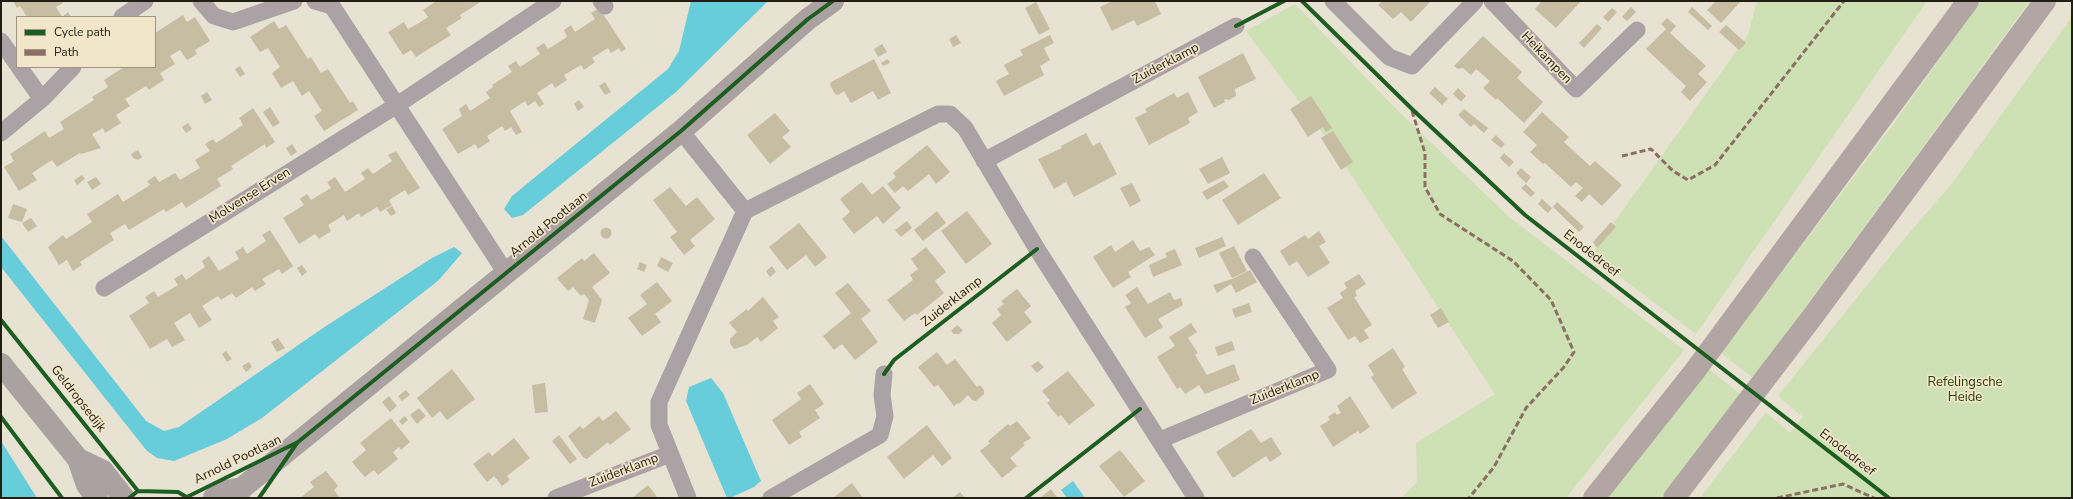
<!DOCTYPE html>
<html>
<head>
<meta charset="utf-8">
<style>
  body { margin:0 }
  #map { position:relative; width:2073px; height:499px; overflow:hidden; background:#e8e2d2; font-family:"Nunito Sans",sans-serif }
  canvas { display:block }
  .frame { position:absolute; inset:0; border:2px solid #221e13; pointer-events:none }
  .legend { position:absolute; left:16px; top:16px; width:140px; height:52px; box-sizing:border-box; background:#f1e6c9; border:1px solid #9e9680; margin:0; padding:5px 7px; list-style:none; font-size:12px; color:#221e13 }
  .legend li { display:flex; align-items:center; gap:8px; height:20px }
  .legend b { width:20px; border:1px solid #9e9680 }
</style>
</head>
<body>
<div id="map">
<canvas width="2073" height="499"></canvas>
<div class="frame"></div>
<ul class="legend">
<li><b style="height:5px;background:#1b5e20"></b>Cycle path</li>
<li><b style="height:5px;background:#8d6e63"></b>Path</li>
</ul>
</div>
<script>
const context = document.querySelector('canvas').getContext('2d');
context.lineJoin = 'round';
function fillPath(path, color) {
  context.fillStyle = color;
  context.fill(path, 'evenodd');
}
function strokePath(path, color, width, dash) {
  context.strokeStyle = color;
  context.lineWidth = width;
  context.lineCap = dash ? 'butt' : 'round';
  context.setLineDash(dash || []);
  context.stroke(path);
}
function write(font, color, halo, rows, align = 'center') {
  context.font = font + ' "Nunito Sans",sans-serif';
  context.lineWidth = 3.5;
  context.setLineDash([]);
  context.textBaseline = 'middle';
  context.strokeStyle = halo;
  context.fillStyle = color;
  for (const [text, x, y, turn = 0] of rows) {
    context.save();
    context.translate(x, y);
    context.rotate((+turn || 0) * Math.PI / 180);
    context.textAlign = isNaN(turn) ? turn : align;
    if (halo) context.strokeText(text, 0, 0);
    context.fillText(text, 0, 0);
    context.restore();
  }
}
const green = new Path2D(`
  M1757 1H1927L1696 334 1591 255 1748 35Z
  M1981 1H2030L1753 378 1721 353 1889 130Z
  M1295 4 1391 104 1509 217 1684 350 1566 498H1401L1417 482 1416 443 1495 394 1331 144 1246 31Z
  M2072 17V498H1700L1766 412 1790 433 1803 417 1778 396 1899 245 1953 182Z
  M1709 369 1740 394 1660 498H1608Z`);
const water = new Path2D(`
  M691 1H768L676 92 523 215 512 218 504 209 512 196 668 69 679 51Z
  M1 236 146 421 164 431 179 427 326 326 432 258 454 247 462 253 439 280 262 418 227 439 174 461 157 458 147 451 1 267Z
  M711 378 723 393 761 481 754 487 730 498H727L686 401 689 387Z
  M1 441 37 498H1Z
  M1073 481 1085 498H1067L1061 490Z`);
const building = new Path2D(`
  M13 1H61L63 3 56 7 62 17 68 12 71 17H27L20 6 17 8Z
  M436 1H482L460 15 462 18 446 28 451 35 416 57 411 50 403 55 388 32 404 22 408 29 419 23 428 17 423 10Z
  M1112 1H1155L1161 14 1137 26 1134 20 1112 31 1100 7Z
  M1382 1H1431L1411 22 1401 12 1393 19 1378 5Z
  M1542 1H1581L1556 28 1535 9Z
  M1716 1H1741L1721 23 1707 10Z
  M1036 2 1050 29 1039 35 1025 8Z
  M1631 7 1636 12 1627 21 1622 17Z
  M1692 7 1712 26 1708 30 1688 12Z
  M599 8 626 49 621 52 619 48 611 53 608 48 592 58 595 62 584 70 581 65 564 75 567 80 555 88 552 83 537 93 544 104 539 107 535 101 528 106 525 101 510 111 522 132 516 135 511 127 505 131 502 126 487 136 490 141 478 149 475 144 458 154 442 129 462 116 459 109 466 104 470 111 490 98 486 92 493 87 492 85 512 72 508 66 516 61 520 67 540 54 536 48 544 43 548 49 567 37 564 30 571 25 575 32 595 19 591 13Z
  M1612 8 1617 12 1608 22 1603 17Z
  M183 15 187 22 195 17 210 41 195 50 197 54 187 60 180 50 170 56 175 64 160 73 164 80 149 90 146 86 125 99 130 106 116 115 121 123 105 133 103 128 92 134 101 148 81 154 80 153 57 167 52 160 32 173 37 180 19 191 4 167 14 161 10 154 45 131 49 138 64 129 60 122 94 100 92 97 108 87 104 80 124 67H155V33Z
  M1667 18 1676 26 1670 33 1706 66 1698 74 1707 82 1690 101 1681 92 1686 86 1646 49 1666 29 1661 24Z
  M274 21 279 29 286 25 308 59 311 57 321 73 328 69 350 103 353 101 358 110 324 131 314 116 322 111 309 91 302 96 293 81 281 88 272 73 280 67 268 48 260 52 250 37Z
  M1597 24 1602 28 1584 48 1579 43Z
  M1726 25 1746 43 1739 50 1719 32Z
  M956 35 961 43 953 47 949 39Z
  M1050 35 1054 43 1044 48 1050 60 1040 66 1044 75 1004 96 996 81 1009 74 1004 65 1023 55 1020 50Z
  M1483 36 1522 72 1517 78 1543 102 1524 123 1497 98 1496 100 1483 88 1490 81 1476 69 1471 75 1463 68 1458 69 1454 66Z
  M882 44 887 52 878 57 874 49Z
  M1243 53 1256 79 1235 89 1236 96 1229 100 1226 99 1224 100 1225 102 1214 108 1198 77Z
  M874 59 891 93 878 100 873 91 851 103 844 91 838 95 835 94 830 85 831 82Z
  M888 59 890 63 883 66 881 63Z
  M240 66 245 74 240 77 235 69Z
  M605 82 611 92 605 95 599 86Z
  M1435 87 1448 99 1442 105 1429 93Z
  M1458 88 1466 96 1461 102 1453 94Z
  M207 92 212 100 205 104 201 96Z
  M1188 92 1198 112 1188 118 1190 123 1149 145 1135 118 1147 112 1145 109 1174 93 1177 98Z
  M1311 96 1332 128 1326 132 1323 127 1308 137 1290 109Z
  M579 100 584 107 578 111 574 104Z
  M270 107 280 123 273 127 263 112Z
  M253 108 275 142 266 148 265 144 231 166 233 169 217 179 221 186 186 208 182 202 166 212 164 209 129 230 125 224 110 233 114 240 80 262 82 265 73 271 67 260 59 265 48 247 63 235 66 239 92 222 87 214 118 194 123 202 150 185 147 181 155 176 159 182 175 173 180 180 200 168 195 160 210 151 205 144 213 139 216 143 243 125 239 118Z
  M1464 109 1488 128 1484 133 1474 124 1471 127 1458 115Z
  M1542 112 1569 137 1564 142 1590 166 1595 161 1622 185 1602 206 1589 194 1582 202 1575 196 1583 188 1576 182 1571 187 1545 163 1543 164 1530 152 1537 145 1523 132Z
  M775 113 790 131 782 137 791 147 770 164 747 135Z
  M188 123 192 129 186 133 182 127Z
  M1333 131 1353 162 1341 170 1321 138Z
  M1086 133 1093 146 1100 142 1117 174 1074 197 1066 182 1054 189 1038 159 1062 148 1061 146Z
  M1496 135 1505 144 1501 148 1491 140Z
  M292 144 297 152 291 156 286 148Z
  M927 145 950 172 936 184 929 174 908 191 903 186 895 193 887 184 896 177 893 173Z
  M138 150 142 157 138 160 133 158 131 154Z
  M396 151 420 188 408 195 405 190 389 200 392 205 380 212 377 207 361 217 359 213 347 221 344 215 328 225 331 231 319 239 315 234 299 244 283 218 304 205 300 199 307 194 311 200 331 188 327 182 335 177 345 192 365 179 361 173 368 168 373 174 392 161 388 155Z
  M1504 153 1514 162 1509 167 1500 158Z
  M1222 157 1230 173 1208 184 1199 169Z
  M1521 168 1531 177 1526 183 1516 173Z
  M1264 173 1281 198 1238 225 1222 200Z
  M82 175 85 179 77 185 74 180Z
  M96 177 101 184 92 190 87 182Z
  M1224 180 1229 187 1207 200 1202 192Z
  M862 182 872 195 883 186 901 208 883 224 877 216 854 234 842 219 850 212 840 199Z
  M1132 183 1141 201 1130 207 1120 188Z
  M1526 184 1535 193 1531 197 1521 188Z
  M670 187 686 206 697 197 715 219 690 240 695 246 684 255 670 237 677 232 653 200Z
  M1542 199 1552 208 1548 213 1538 204Z
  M1557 202 1584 227 1579 232 1553 207Z
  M13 204 27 209 22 222 8 218Z
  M392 206 396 213 391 216 386 210Z
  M937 211 946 223 923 241 914 230Z
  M967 211 992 244 966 264 941 231Z
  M31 218 37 226 28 232 22 223Z
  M907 221 912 228 901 237 895 230Z
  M1611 222 1616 227 1597 248 1593 242Z
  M799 223 827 257 815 267 806 255 787 270 769 247Z
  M600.5 233a5.5 5.5 0 1 1 11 0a5.5 5.5 0 1 1-11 0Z
  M270 230 293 266 282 274 279 269 262 279 266 284 255 291 252 287 236 298 232 293 221 300 218 296 202 306 212 320 199 328 190 313 174 323 185 340 172 347 167 339 150 349 129 316 149 303 145 297 154 291 158 297 178 285 174 279 182 274 186 280 205 267 202 261 209 256 219 271 239 259 235 252 243 247 247 254 266 241 262 235Z
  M1319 231 1326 242 1319 246 1330 263 1308 277 1297 261 1289 266 1280 251 1305 235 1308 239Z
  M1222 237 1226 246 1199 258 1195 248Z
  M1133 240 1140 251 1149 247 1155 255 1128 272 1131 277 1113 288 1093 257 1111 245 1115 252Z
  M1234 246 1247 271 1232 278 1219 253Z
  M926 247 946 272 935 281 944 293 917 315 915 313 904 321 887 300 913 280 910 275 918 269 911 259Z
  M1175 249 1182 265 1153 277 1149 265 1167 257 1165 253Z
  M594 253 610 273 592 287 602 300 595 323 583 319 589 300 584 294 581 296 573 287 568 291 557 278 582 258 584 261Z
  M661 257 673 263 668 272 657 266Z
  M640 262 647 265 644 272 637 269Z
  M302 265 307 272 302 276 297 268Z
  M772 266 776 272 770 277 766 271Z
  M1250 270 1257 282 1236 293 1231 284 1217 293 1213 285 1232 279Z
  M1359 274 1366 284 1355 291 1357 296 1354 297 1372 325 1364 330 1369 338 1360 343 1355 336 1348 340 1327 308 1343 298 1340 293 1347 288 1344 283Z
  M657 282 672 301 655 314 661 322 642 336 628 318 647 304 640 295Z
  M848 283 871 311 861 319 878 342 855 360 842 344 834 350 823 336 851 313 835 293Z
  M1137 287 1148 304 1170 292 1174 300 1181 298 1183 305 1158 319 1163 327 1145 338 1125 307 1131 303 1125 295Z
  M1017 289 1031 306 1024 312 1032 322 1007 342 992 323 1001 315 997 309 1004 304 1001 301Z
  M763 297 779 317 773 321 778 328 761 342 757 337 747 345 734 349 730 343V339L737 332 729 323 747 309 748 311Z
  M1249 303 1252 312 1235 318 1232 309Z
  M1441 308 1449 322 1438 328 1430 315Z
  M1191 323 1197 332 1188 338 1198 353 1195 355 1207 375 1234 364 1240 380 1205 394 1199 385 1185 394 1180 387 1177 389 1157 357 1175 346 1169 337Z
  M957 325 963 330 959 334H954L951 331Z
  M278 338 285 348 277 352 271 342Z
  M1232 341 1235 350 1218 356 1215 347Z
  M1393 348 1405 367 1402 369 1417 393 1392 409 1371 377 1374 375 1368 365Z
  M226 351 232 359 227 362 222 354Z
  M937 352 947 365 955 359 977 387 980 385 984 390V394L976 401 972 400 968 395 959 404 958 403 954 406 938 385 934 387 918 367Z
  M1038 361 1044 367 1037 373 1031 366Z
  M249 362 252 367 246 372 242 366Z
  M452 369 475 399 447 420 440 411 432 418 417 398Z
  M1068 371 1095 405 1069 425 1061 415 1058 417 1047 403 1050 401 1042 391Z
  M545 383 548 412 535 413 532 385Z
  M810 384 824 404 815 410 820 418 799 432 802 437 789 445 772 420 801 399 797 393Z
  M406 390 410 395 402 401 398 396Z
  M389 396 397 406 390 412 382 402Z
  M1350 396 1370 427 1360 434 1358 431 1333 447 1320 426 1330 420 1328 417 1335 412 1337 415 1341 413 1337 406Z
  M419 408 426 416 417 424 410 415Z
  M616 411 631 429 610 445 608 442 587 459 583 457 568 436 580 426 583 429 599 416 603 421Z
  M405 416 408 420 402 425 399 421Z
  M391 418 410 442 401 450 399 447 393 452 398 459 378 475 374 470 365 477 352 462 366 450 360 443Z
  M1017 421 1031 438 1023 443 1025 445 1010 458 1017 466 1002 478 980 451 990 443 988 441 1008 424 1010 426Z
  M927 425 952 458 942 466 933 455 904 479 887 457Z
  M1251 429 1261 443 1271 437 1282 454 1270 462 1266 456 1233 478 1216 452Z
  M559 435 577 459 570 464 552 441Z
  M514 438 530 458 507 476 510 480 502 486 494 476 487 482 473 464 489 452 492 456Z
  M1120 450 1145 481 1124 497 1099 466Z
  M326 471 338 486 334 490 340 498H300L314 487 310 482Z
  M852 483 863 498H833Z
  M648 485 658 498H632Z
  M1051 489 1057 497 1040 498Z
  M960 492 965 498H952Z`);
const street = new Path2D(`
  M201 1 214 16 233 22 294 1
  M315 1 332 6 506 273
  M601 1 605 6
  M1333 1 1389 57 1412 66 1475 1
  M1492 1 1576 89 1637 30
  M122 17 145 1
  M1 41 17 64
  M19 67 42 99
  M681 131 745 211 938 114H950L965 128 1037 249 1196 498
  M1 133 42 99 73 67
  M984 161 1236 26
  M104 288 397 105 553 1
  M1160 440 1328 370 1253 257
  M556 498 670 454
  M688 498 659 425V402L745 211
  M771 498 880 435 885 416 882 395 884 374`);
const secondary = new Path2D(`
  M1 364 78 459 87 485 97 498
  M78 459 103 471 124 498
  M214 498 221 492 242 488
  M236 498 242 488 681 131 808 19 833 1`);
const highway = new Path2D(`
  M1594 498 1694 372 1968 1
  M1674 498 1813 316 2045 1`);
const quiet = new Path2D(`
  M1412 111 1425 153V187L1440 214 1513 261 1551 300 1574 352 1564 367 1526 408 1494 467 1469 498
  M1622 156 1651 149 1673 171 1688 180 1715 165 1844 1
  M1777 498 1843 484 1874 498`);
const cycleway = new Path2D(`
  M1302 1 1412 109 1525 215 1889 498
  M1236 26 1284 1
  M1 320 138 491
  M884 374 894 360 1037 249
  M1 417 62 498
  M187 497 298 442 681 131 808 19 833 1
  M129 498 138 491 178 492 188 498
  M259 498 297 443
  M1026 498 1140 409`);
const streetNames = [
  ["Heikampen",1546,58,46],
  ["Zuiderklamp",1166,64,-28],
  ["Molvense Erven",250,196,-32],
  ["Arnold Pootlaan",549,225,-39],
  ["Enodedreef",1591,254,38],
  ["Zuiderklamp",952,302,-38],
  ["Zuiderklamp",1285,388,-22],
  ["Geldropsedijk",78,399,52],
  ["Enodedreef",1847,453,38],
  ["Arnold Pootlaan",238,460,-26],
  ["Zuiderklamp",624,471,-21]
];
const parkNames = [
  ["Refelingsche",1965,383],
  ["Heide",1965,398]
];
fillPath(green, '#cde1b4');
fillPath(water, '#68cddb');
fillPath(building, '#c6bda3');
strokePath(street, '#aca1a4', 17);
strokePath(secondary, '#aca1a1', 22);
strokePath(highway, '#b2a6a4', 22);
strokePath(quiet, '#8d6e63', 3, [6, 3]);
strokePath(cycleway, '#1b5e20', 4);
write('13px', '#221e13', '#f1e6c9', streetNames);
write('13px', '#254307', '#f1e6c9', parkNames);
</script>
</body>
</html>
